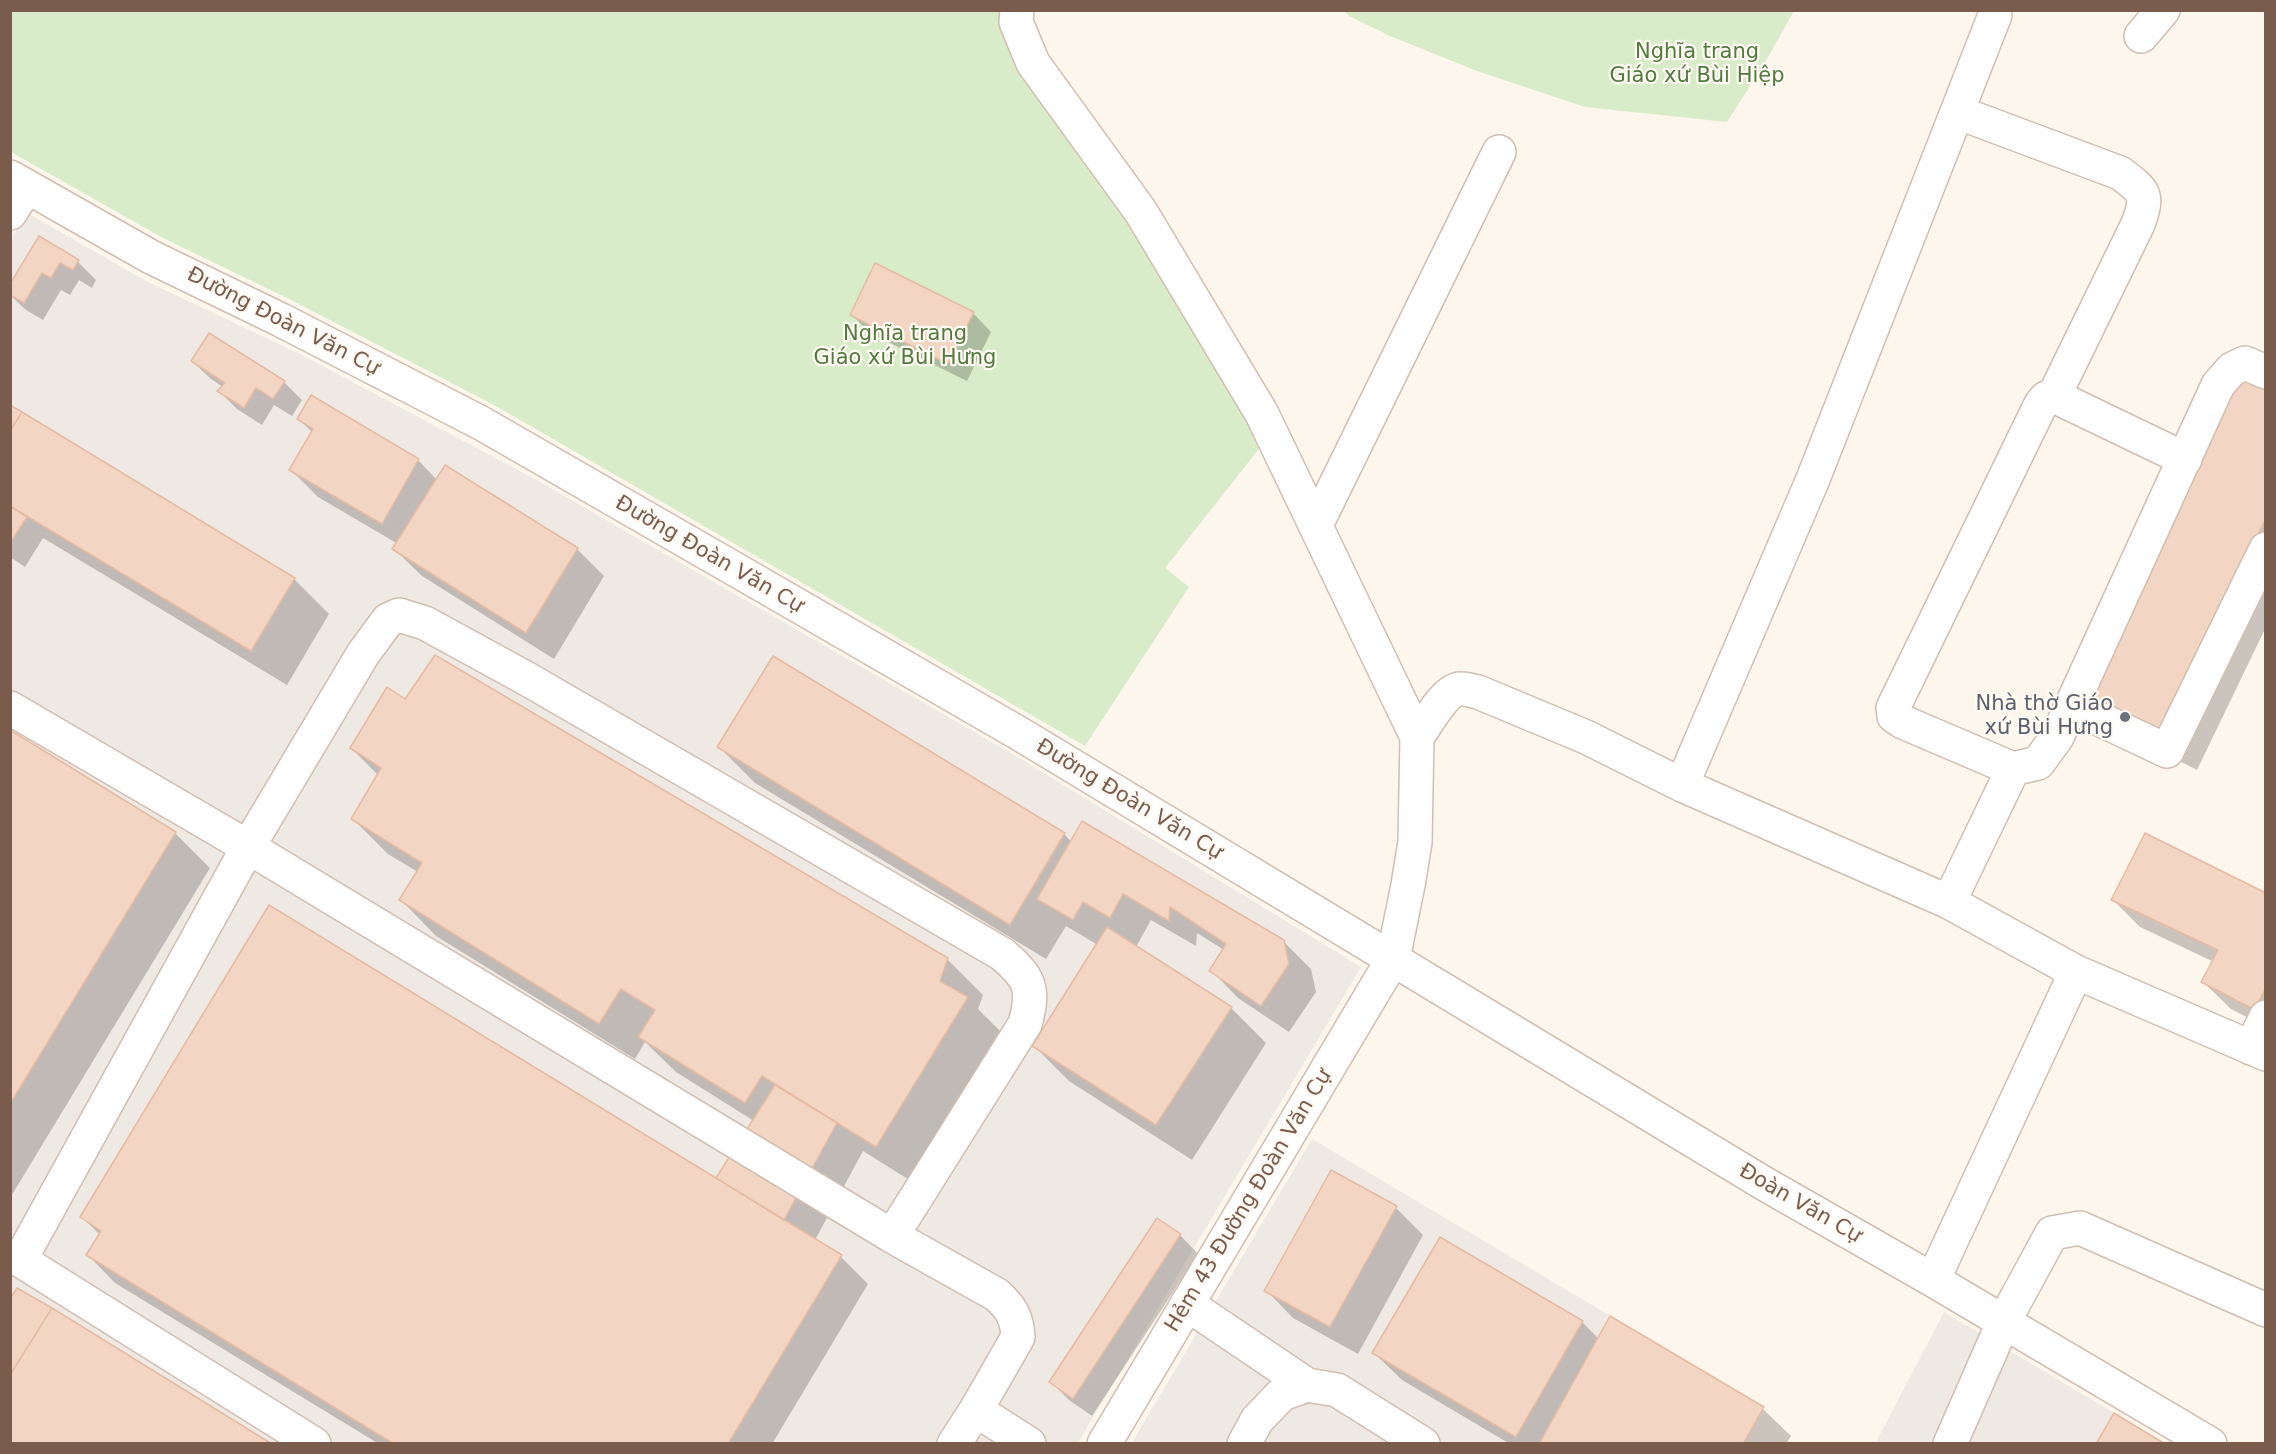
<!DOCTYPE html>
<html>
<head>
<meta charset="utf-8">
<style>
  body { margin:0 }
  #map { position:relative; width:2276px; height:1454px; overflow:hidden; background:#fdf6ec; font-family:"DejaVu Sans",sans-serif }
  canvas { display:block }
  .frame { position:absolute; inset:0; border:12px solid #7a5c4d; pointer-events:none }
</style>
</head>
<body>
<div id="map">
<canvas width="2276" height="1454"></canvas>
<div class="frame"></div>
</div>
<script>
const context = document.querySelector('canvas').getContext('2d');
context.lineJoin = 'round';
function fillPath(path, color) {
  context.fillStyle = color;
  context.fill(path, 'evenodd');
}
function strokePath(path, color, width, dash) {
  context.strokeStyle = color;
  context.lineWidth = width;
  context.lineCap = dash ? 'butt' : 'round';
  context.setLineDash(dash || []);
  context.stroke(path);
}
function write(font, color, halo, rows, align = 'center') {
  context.font = font + ' "DejaVu Sans",sans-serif';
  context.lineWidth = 4.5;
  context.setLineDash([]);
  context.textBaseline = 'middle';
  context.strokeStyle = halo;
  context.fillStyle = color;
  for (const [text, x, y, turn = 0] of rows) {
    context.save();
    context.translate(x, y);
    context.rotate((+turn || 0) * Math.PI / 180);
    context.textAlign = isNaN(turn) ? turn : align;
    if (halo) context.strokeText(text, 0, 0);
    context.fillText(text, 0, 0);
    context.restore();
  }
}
const industrial = new Path2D(`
  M27 213 148 282 300 354 533 478 1011 753 1361 967 1078 1443H11L10 240Z
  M1312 1139 1764 1407 1744 1442 1746 1443 1131 1444Z
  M1944 1312 2165 1443 1875 1444Z`);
const green = new Path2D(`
  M11 11H1003L1262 445 1165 568 1189 587 1085 746 494 405 291 300 163 238 11 152Z
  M1344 11H1794L1763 66 1727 122 1585 107 1477 71 1390 36 1349 16Z`);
const shadow = new Path2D(`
  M40 238 78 262 96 280 92 288 79 280 70 295 61 290 43 320 26 310 10 295Z
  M973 313 991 332 967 381 870 333 852 315Z
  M192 361 284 382 302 400 292 416 274 405 262 425 237 409 219 391 223 387 211 379Z
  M2266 389V627L2197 770 2126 734Z
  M10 407 294 579 329 614 287 685 43 538 25 567 10 557Z
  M299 419 418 460 437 480 577 549 604 576 554 659 422 576 394 549 398 544 318 497 291 470 312 432Z
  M773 658 1064 834 1072 842 1283 941 1311 969 1316 992 1289 1032 1238 998 1211 970 1224 950 1197 933 1196 946 1151 920 1136 947 1231 1008 1266 1043 1192 1160 1069 1081 1034 1046 1098 945 1066 926 1046 959 755 783 719 747Z
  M406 701 947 959 983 995 978 1009 1002 1033 911 1181 863 1151 815 1240 841 1257 868 1284 772 1444H379L115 1283 88 1255 100 1235 82 1217 717 1180 754 1121 676 1072 645 1042 635 1059 436 936 401 900 418 872 388 854 353 819 379 776 351 748Z
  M10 732 175 833 210 868 10 1198Z
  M2266 894V1027L2231 1009 2203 982 2214 962 2140 927 2113 900Z
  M1396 1208 1423 1235 1358 1354 1293 1318 1266 1290Z
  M1180 1235 1198 1254 1092 1416 1069 1400 1051 1382Z
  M1610 1318 1763 1409 1791 1436 1786 1444H1510L1402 1380 1374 1353 1582 1322 1599 1339Z`);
const building = new Path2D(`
  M39 236 79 260 73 270 60 263 51 278 42 273 24 303 10 295V284Z
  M875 263 974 312 948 364 850 315Z
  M209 333 285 381 273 399 256 388 244 408 217 391 225 383 191 361Z
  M2244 377 2266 388V518L2161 736 2089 698 2230 392Z
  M311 395 419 459 382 524 289 470 313 429 297 419Z
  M10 405 22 412 10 431Z
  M22 412 295 578 251 651 10 506V431Z
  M445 465 578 548 526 633 392 549Z
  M10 506 27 517 10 543Z
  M435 655 948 958 940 981 968 997 876 1147 762 1076 745 1103 638 1037 655 1010 621 989 599 1024 399 900 422 863 351 819 381 768 350 748 387 687 405 699Z
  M773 656 1065 833 1010 925 717 747Z
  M10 730 176 832 10 1104Z
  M1082 821 1284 940 1289 964 1261 1006 1209 971 1226 944 1170 907 1169 921 1123 894 1110 918 1083 902 1073 920 1037 899Z
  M2145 833 2266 893V987L2255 1010 2201 982 2218 950 2111 900Z
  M269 905 842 1255 728 1444H394L86 1255 101 1231 80 1217Z
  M1107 927 1232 1007 1156 1125 1032 1046Z
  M775 1085 837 1123 784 1220 716 1178Z
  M1331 1170 1397 1206 1330 1327 1264 1291Z
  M1157 1218 1181 1234 1073 1399 1049 1382Z
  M1440 1237 1583 1321 1516 1437 1372 1353Z
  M17 1288 52 1308 10 1375V1299Z
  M52 1308 272 1444H10V1375Z
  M1610 1316 1764 1407 1743 1444H1539Z
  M2114 1413 2165 1444H2096Z`);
const minor = new Path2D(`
  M1017 10 1016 22 1033 63 1141 212 1262 414 1417 737 1415 842 1408 885 1393 959 1104 1444
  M2141 36 2163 10
  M1957 112 1995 15
  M10 177 151 257 281 320 481 423 745 575 1020 734 1765 1184 1933 1280 2210 1444
  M10 213 27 187
  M1316 525 1499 152
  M2072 706 2167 751 2266 549
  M10 708 248 847 892 1236 997 1295C1011 1308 1017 1317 1018 1337L976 1410
  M1417 737C1427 724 1443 692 1459 689 1465 688 1472 691 1478 692L1586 737 1682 785 1949 902 2076 972 2266 1054
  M2013 769 1903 722 1894 716 1893 708 2041 404 2046 398 2054 396 2185 459
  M1682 785 1813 479 1957 112 2120 173C2145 192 2149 194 2138 224L2054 396
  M1949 902 2013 769 2038 763 2057 737 2218 385 2232 369 2245 363 2266 372
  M2251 1048 2266 1017
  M1933 1280 2076 972
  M1187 1304 1307 1385
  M314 1444 20 1260 248 847 363 654 388 620 399 615 425 623 529 680 1002 954C1030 978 1035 988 1025 1024L892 1236
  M954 1444 976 1410 1029 1444
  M1244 1444 1257 1420 1282 1394 1307 1385 1337 1390 1423 1444
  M1950 1444 2003 1323 2052 1233 2080 1228 2266 1310`);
const markers = [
  [2125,717,6,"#6b7280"]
];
const parkNames = [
  ["Nghĩa trang",1697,53],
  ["Giáo xứ Bùi Hiệp",1697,77],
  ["Nghĩa trang",905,335],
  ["Giáo xứ Bùi Hưng",905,359]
];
const streetNames = [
  ["Đường Đoàn Văn Cự",283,322,27],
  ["Đường Đoàn Văn Cự",709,555,30],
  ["Đường Đoàn Văn Cự",1129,800,31],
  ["Hẻm 43 Đường Đoàn Văn Cự",1249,1201,-59],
  ["Đoàn Văn Cự",1800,1204,30]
];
const worshipNames = [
  ["Nhà thờ Giáo",2113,705],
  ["xứ Bùi Hưng",2113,729]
];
fillPath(industrial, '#efe9e4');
fillPath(green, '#d8ecc9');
fillPath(shadow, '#0003');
fillPath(building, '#f3d5c3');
strokePath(building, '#e6bba3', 1.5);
strokePath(minor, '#d1beb0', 36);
strokePath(minor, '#fff', 33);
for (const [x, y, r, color] of markers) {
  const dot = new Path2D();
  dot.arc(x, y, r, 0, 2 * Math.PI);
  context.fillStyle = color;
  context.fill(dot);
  strokePath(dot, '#fffaf3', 2);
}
write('21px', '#537a41', '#fffaf3', parkNames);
write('21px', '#7a5c4d', '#fffaf3', streetNames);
write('21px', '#5b616d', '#fffaf3', worshipNames, 'right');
</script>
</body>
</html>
